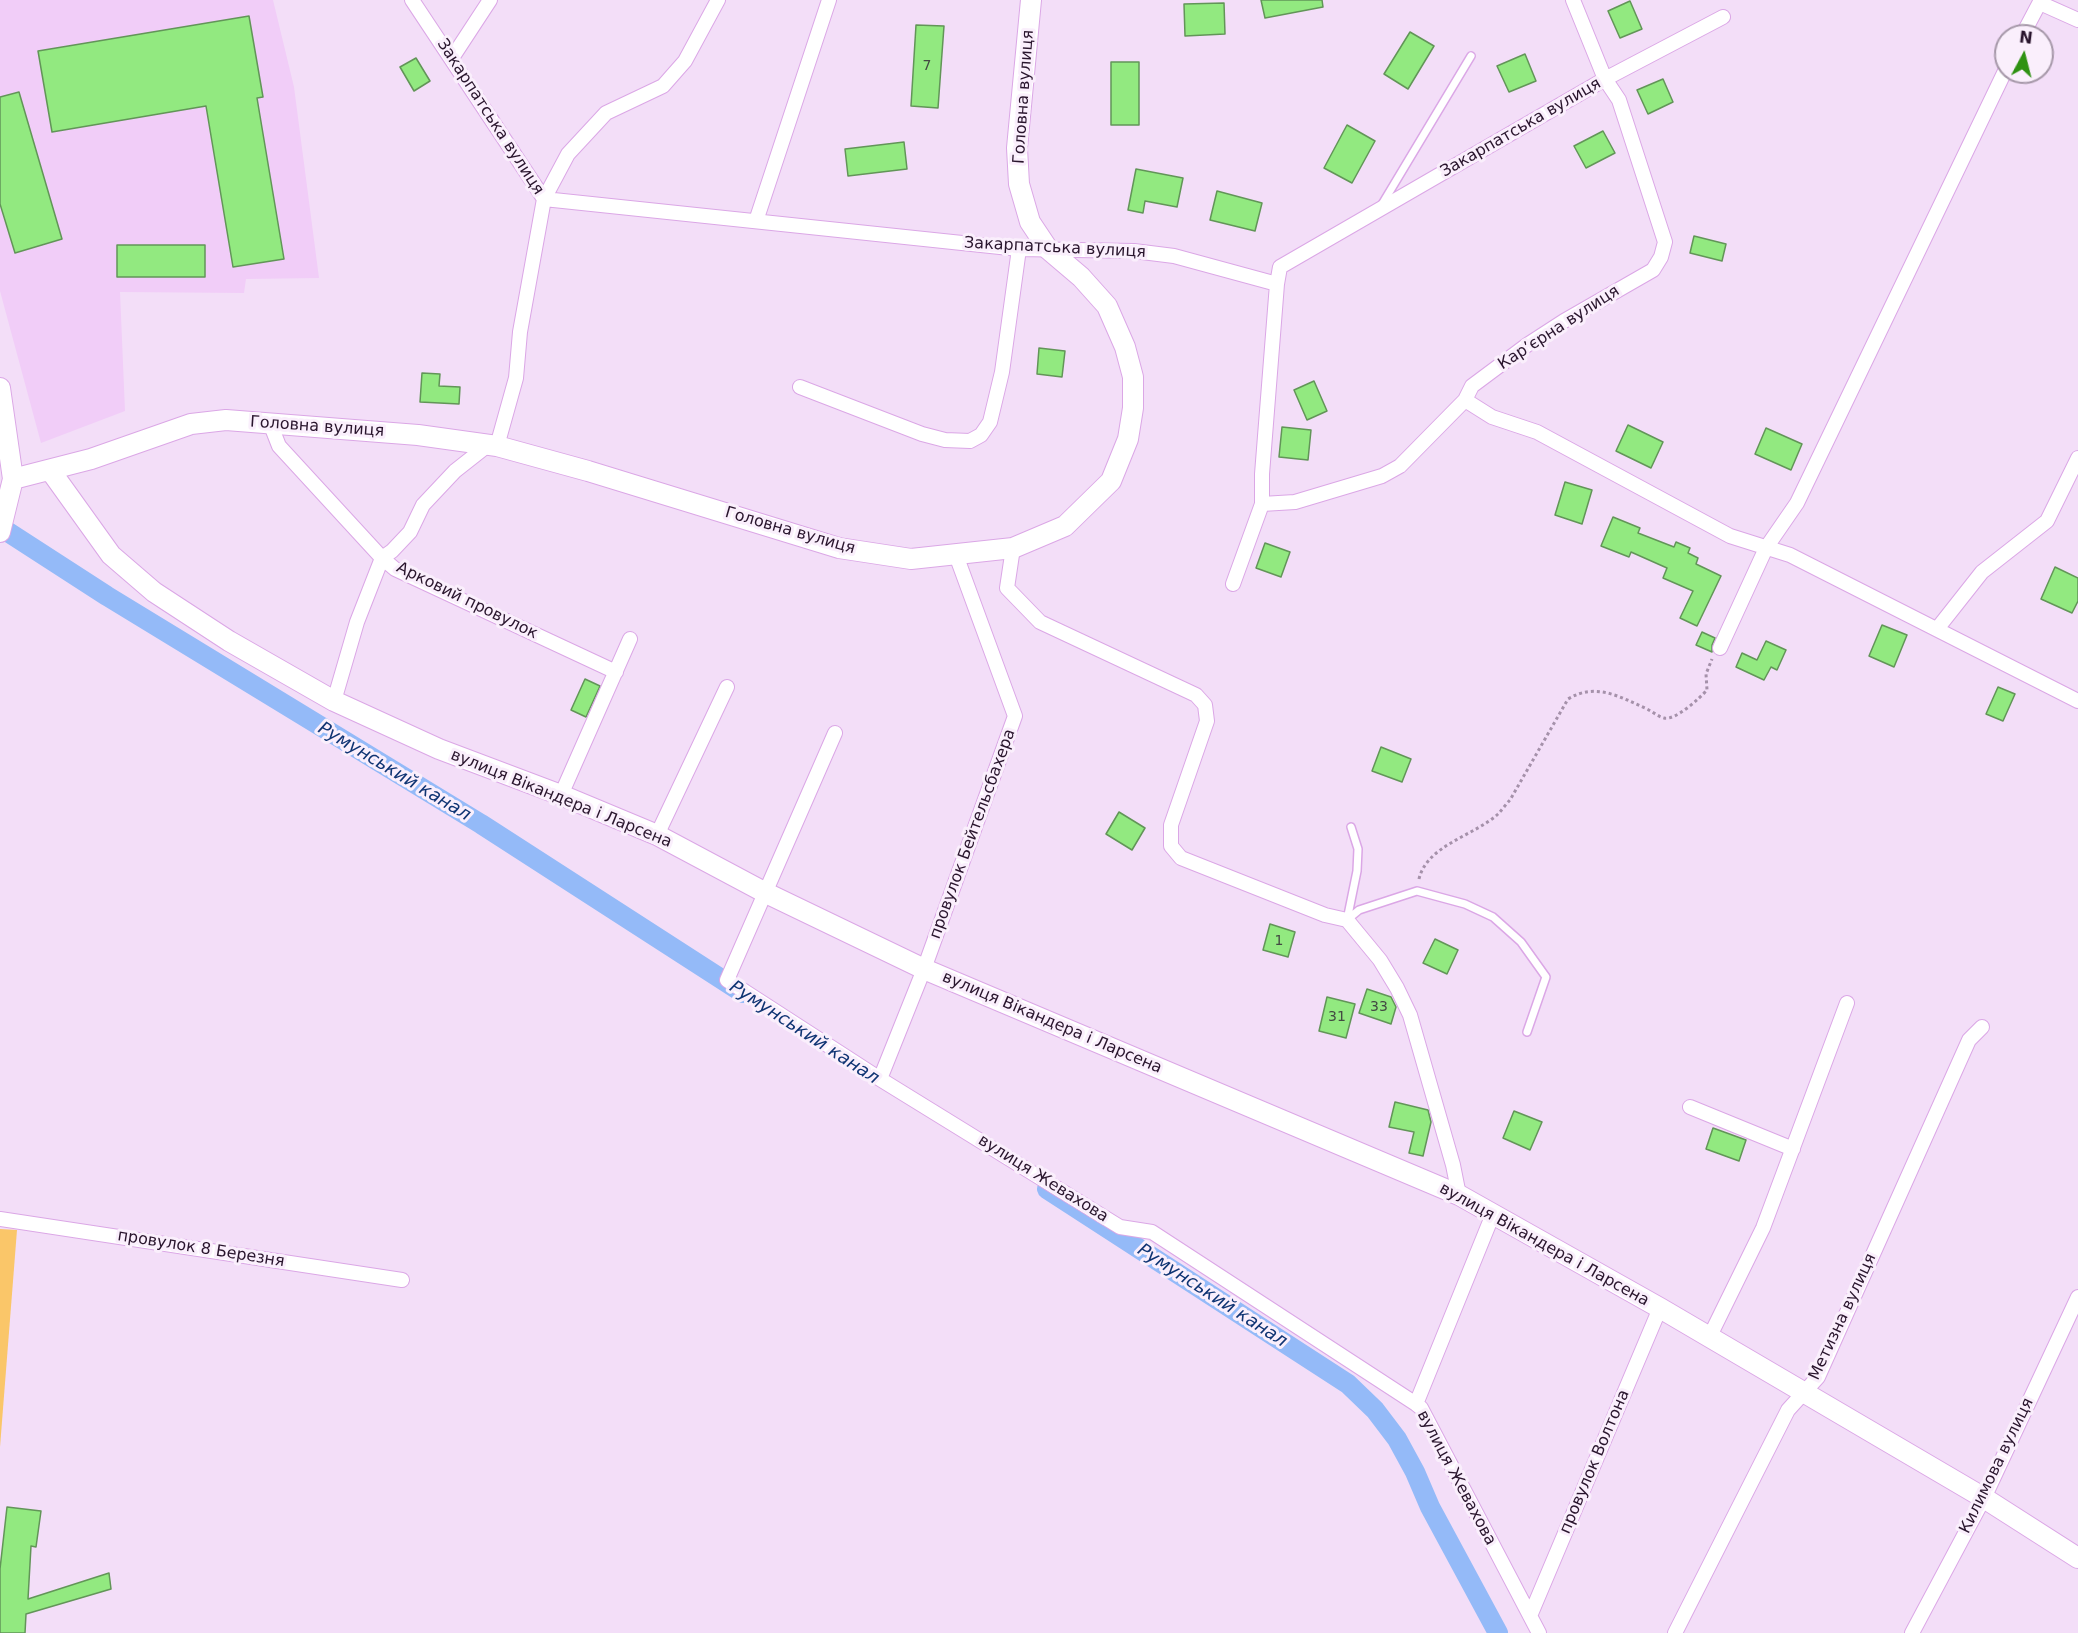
<!DOCTYPE html>
<html>
<head>
<meta charset="utf-8">
<style>
  body { margin:0 }
  #map { position:relative; width:2078px; height:1633px; overflow:hidden; background:#f3def8; font-family:"DejaVu Sans",sans-serif }
  canvas { display:block }
  .north { position:absolute; left:1994px; top:24px; width:60px; height:60px; box-sizing:border-box; background:#faeffc; border:2px solid #a698a9; border-radius:50%; rotate:7deg; font-size:16px; font-weight:700; line-height:24px; text-align:center; color:#29152d }
  .north::after { content:''; display:block; margin:auto; width:21px; height:27px; background:#2f9213; clip-path:polygon(50% 0,100% 100%,50% 72%,0 100%) }
</style>
</head>
<body>
<div id="map">
<canvas width="2078" height="1633"></canvas>
<div class="north">N</div>
</div>
<script>
const context = document.querySelector('canvas').getContext('2d');
context.lineJoin = 'round';
function fillPath(path, color) {
  context.fillStyle = color;
  context.fill(path, 'evenodd');
}
function strokePath(path, color, width, dash) {
  context.strokeStyle = color;
  context.lineWidth = width;
  context.lineCap = dash ? 'butt' : 'round';
  context.setLineDash(dash || []);
  context.stroke(path);
}
function write(font, color, halo, rows, align = 'center') {
  context.font = font + ' "DejaVu Sans",sans-serif';
  context.lineWidth = 6;
  context.setLineDash([]);
  context.textBaseline = 'middle';
  context.strokeStyle = halo;
  context.fillStyle = color;
  for (const [text, x, y, turn = 0] of rows) {
    context.save();
    context.translate(x, y);
    context.rotate((+turn || 0) * Math.PI / 180);
    context.textAlign = isNaN(turn) ? turn : align;
    if (halo) context.strokeText(text, 0, 0);
    context.fillText(text, 0, 0);
    context.restore();
  }
}
const built = new Path2D(`
  M0 0H273L294 87 319 278 246 279 244 293 120 292 125 411 41 443 0 291Z`);
const green = new Path2D(`
  M0 1229 17 1230 0 1447Z`);
const canal = new Path2D(`
  M8 532 107 596 481 824 743 993
  M1047 1189 1348 1384 1375 1410 1397 1439 1415 1472 1430 1507 1498 1633`);
const building = new Path2D(`
  M1261 0H1322L1323 7 1265 18Z
  M1630 1 1642 29 1620 38 1608 11Z
  M1224 3 1225 34 1185 36 1184 4Z
  M249 16 263 97 257 98 284 259 233 267 206 106 52 132 38 51Z
  M916 25 944 26 938 108 911 106Z
  M1410 32 1434 46 1408 89 1384 74Z
  M1525 54 1536 81 1509 92 1497 66Z
  M416 58 430 81 414 91 400 67Z
  M1111 62H1139V125H1111Z
  M1663 79 1673 102 1648 114 1637 90Z
  M19 92 62 239 15 253 0 204V97Z
  M1347 125 1375 141 1352 183 1324 168Z
  M1603 131 1615 153 1586 168 1574 146Z
  M904 142 907 169 848 176 845 149Z
  M1136 169 1183 178 1177 207 1145 201 1143 213 1128 210Z
  M1217 191 1262 203 1255 231 1210 220Z
  M1694 236 1726 244 1722 261 1690 253Z
  M117 245H205V277H117Z
  M1039 348 1065 351 1062 377 1037 374Z
  M422 373 440 374 439 386 460 387 459 404 420 402Z
  M1314 381 1327 411 1307 420 1294 390Z
  M1628 425 1663 442 1651 468 1616 451Z
  M1282 427 1311 430 1308 460 1279 457Z
  M1766 428 1802 444 1791 470 1755 454Z
  M1565 482 1592 490 1582 524 1555 515Z
  M1613 517 1640 528 1638 533 1674 547 1676 542 1690 548 1688 553 1698 558 1696 564 1721 576 1697 626 1680 618 1693 591 1663 578 1667 568 1631 552 1629 557 1601 546Z
  M1265 543 1290 552 1281 577 1256 568Z
  M2055 567 2078 578V601L2072 613 2041 599Z
  M1882 625 1907 635 1894 667 1869 656Z
  M1702 632 1715 638 1712 645V652L1696 645Z
  M1766 641 1786 650 1777 670 1771 667 1764 680 1736 667 1742 653 1757 660Z
  M585 679 600 686 586 717 571 710Z
  M1998 687 2015 694 2003 721 1986 714Z
  M1381 747 1411 759 1402 782 1372 771Z
  M1119 812 1145 828 1132 850 1106 834Z
  M1270 924 1295 932 1288 957 1263 950Z
  M1435 939 1458 950 1447 974 1423 963Z
  M1367 989 1391 997 1396 1007 1391 1024 1359 1013Z
  M1327 997 1355 1004 1346 1038 1319 1031Z
  M1395 1102 1428 1110 1431 1122 1423 1156 1409 1153 1414 1132 1389 1127Z
  M1514 1111 1542 1122 1530 1150 1503 1138Z
  M1713 1128 1746 1140 1739 1161 1706 1149Z
  M7 1507 41 1511 36 1547 31 1546 28 1599 109 1573 111 1589 26 1614 25 1633H0V1569Z`);
const path = new Path2D(`
  M1419 879C1427 845 1474 836 1498 814 1502 810 1506 804 1510 800L1568 699C1596 682 1620 697 1647 709 1653 712 1659 717 1664 718 1675 721 1700 698 1707 690L1706 674 1712 659`);
const lane = new Path2D(`
  M1381 206 1471 56
  M1347 920 1359 910 1417 891 1465 904 1493 917 1521 942 1546 977 1527 1032
  M1347 920 1357 871 1358 849 1351 827`);
const street = new Path2D(`
  M412 0 544 199 1019 249 1134 251 1174 256 1277 284 1280 267 1605 79 1723 17
  M2040 3 2078 20
  M2022 36 2041 0
  M452 58 490 0
  M756 221 829 0
  M800 387 922 434 945 440 970 441 981 435 990 422 1002 372 1019 249
  M1465 400 1492 417 1537 432 1730 536 1790 555 2078 701
  M270 423 279 446 382 558 395 569 616 672
  M497 446 516 378 520 332 544 199 568 154 606 113 663 86 685 61 718 0
  M1262 504 1295 502 1382 476 1400 466 1465 400 1472 386 1527 345 1564 321 1653 270 1661 257 1665 242 1619 100 1605 79 1573 0
  M1013 548 1007 588 1040 622 1196 695 1205 705 1207 721 1171 825V846L1181 858 1325 915 1347 920 1380 960 1397 988 1410 1015 1453 1165 1459 1195
  M1233 584 1262 504V474L1277 284
  M1937 629 1982 572 2047 521 2078 458
  M1720 648 1766 548 1797 503 2006 69
  M334 701 357 622 382 558 392 551 410 532 423 505 455 471 488 445
  M835 733 727 980 880 1079 1120 1227 1152 1232 1416 1404 1421 1408 1539 1633
  M561 795 630 639
  M657 835 727 687
  M880 1079 924 969 1015 716 956 555
  M1690 1107 1793 1149
  M0 1219 402 1280
  M1709 1338 1763 1228 1847 1003
  M1416 1404 1493 1214
  M1530 1616 1660 1308
  M1675 1633 1788 1410 1818 1377 1969 1040 1982 1027
  M1912 1633 1984 1498 2078 1297`);
const secondary = new Path2D(`
  M0 388 13 479 0 532
  M50 470 111 555 154 592 229 641 334 701 439 749 561 795 657 835 764 892 924 969 1459 1195 1660 1308 1984 1498 2078 1558
  M13 479 91 459 191 424 226 420 418 435 497 446 588 471 839 548 911 559 1013 548 1065 526 1111 481 1128 439 1133 408V377L1125 347 1107 306 1081 277 1048 249 1030 222 1019 184 1017 148 1031 0`);
const numberNames = [
  ["7",927,66],
  ["1",1279,941],
  ["33",1379,1007],
  ["31",1337,1017]
];
const streetNames = [
  ["Головна вулиця",1024,97,-86],
  ["Закарпатська вулиця",490,117,57],
  ["Закарпатська вулиця",1521,128,-30],
  ["Закарпатська вулиця",1055,248,3],
  ["Карʼєрна вулиця",1559,328,-33],
  ["Головна вулиця",317,427,4],
  ["Головна вулиця",790,531,16],
  ["Арковий провулок",467,601,26],
  ["вулиця Вікандера і Ларсена",561,799,22],
  ["провулок Бейтельсбахера",973,834,-70],
  ["вулиця Вікандера і Ларсена",1052,1023,23],
  ["вулиця Жевахова",1043,1179,32],
  ["вулиця Вікандера і Ларсена",1544,1245,29],
  ["провулок 8 Березня",201,1249,9],
  ["Метизна вулиця",1843,1317,-65],
  ["провулок Волтона",1595,1462,-67],
  ["Килимова вулиця",1997,1466,-64],
  ["вулиця Жевахова",1456,1478,62]
];
const waterNames = [
  ["Румунський канал",394,772,31],
  ["Румунський канал",804,1033,33],
  ["Румунський канал",1212,1296,33]
];
fillPath(built, '#f1cdf8');
fillPath(green, '#fac669');
strokePath(canal, '#94baf8', 20);
fillPath(building, '#92e980');
strokePath(building, '#629558', 1.5);
strokePath(lane, '#dba7e6', 10);
strokePath(street, '#dba7e6', 16);
strokePath(secondary, '#dba7e6', 22);
strokePath(path, '#a591aa', 3, [3, 3]);
strokePath(lane, '#fff', 7);
strokePath(street, '#fff', 14);
strokePath(secondary, '#fff', 20);
write('14px', '#434a42', null, numberNames);
write('16px', '#29152d', '#faeffc', streetNames);
write('italic 18px', '#0f3473', '#faeffc', waterNames);
</script>
</body>
</html>
